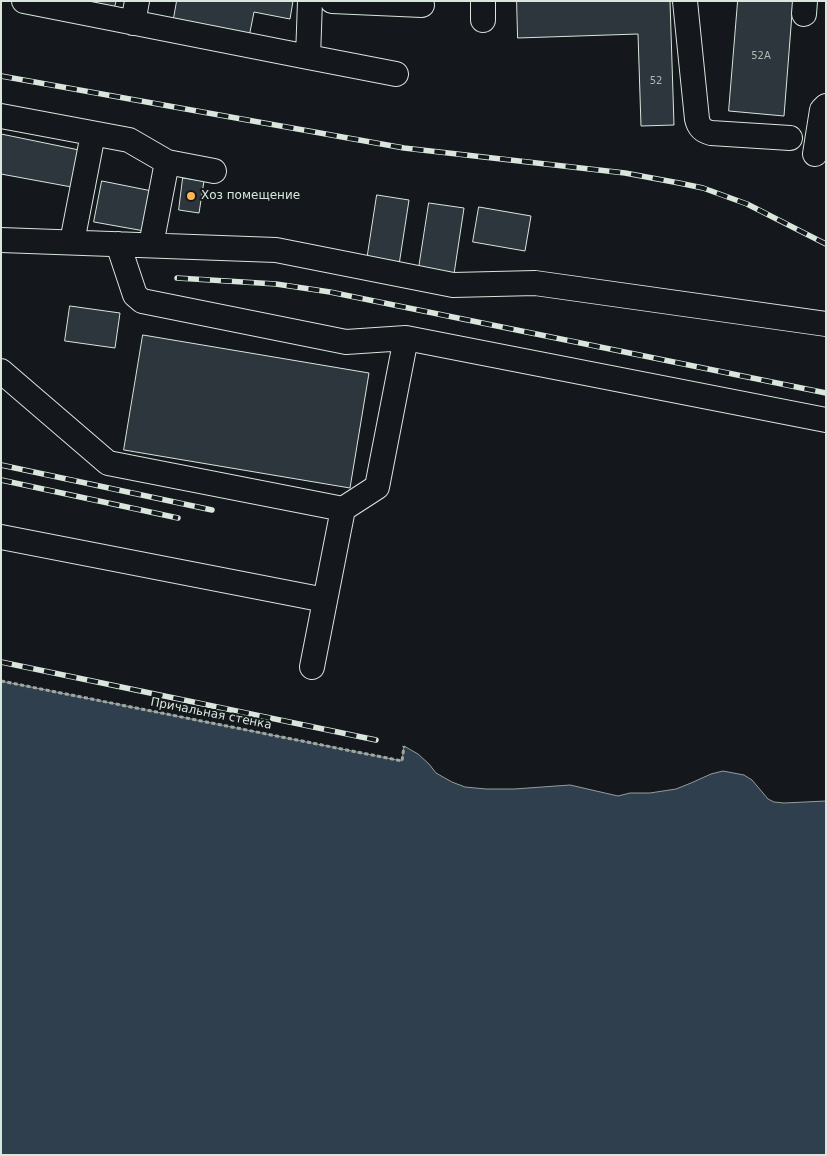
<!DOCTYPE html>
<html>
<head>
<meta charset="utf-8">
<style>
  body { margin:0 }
  #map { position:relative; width:827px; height:1156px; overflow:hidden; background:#14181c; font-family:"DejaVu Sans",sans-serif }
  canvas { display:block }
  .frame { position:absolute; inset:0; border:2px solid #d8e6dc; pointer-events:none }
</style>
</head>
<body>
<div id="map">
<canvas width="827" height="1156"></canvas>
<div class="frame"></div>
</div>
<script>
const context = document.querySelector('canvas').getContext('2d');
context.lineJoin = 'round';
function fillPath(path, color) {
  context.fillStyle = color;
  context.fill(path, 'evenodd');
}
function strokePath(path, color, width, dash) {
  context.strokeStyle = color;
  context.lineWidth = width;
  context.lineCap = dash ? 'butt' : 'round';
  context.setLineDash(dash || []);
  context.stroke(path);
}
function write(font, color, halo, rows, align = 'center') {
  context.font = font + ' "DejaVu Sans",sans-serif';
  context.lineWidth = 4;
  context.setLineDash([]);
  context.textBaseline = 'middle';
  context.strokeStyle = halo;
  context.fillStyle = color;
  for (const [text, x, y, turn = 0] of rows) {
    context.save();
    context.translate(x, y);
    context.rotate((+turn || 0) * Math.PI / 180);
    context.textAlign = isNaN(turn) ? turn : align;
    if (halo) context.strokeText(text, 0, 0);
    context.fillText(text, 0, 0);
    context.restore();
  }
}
const water = new Path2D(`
  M1 681 402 761 404 746 418 754 429 764 436 773 443 777 452 782 465 787 486 789H514L570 785 618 796 630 793H650L676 789 691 783 711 774 723 771 744 775 752 780 768 799 774 802 784 803 826 801V1155H1Z`);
const building = new Path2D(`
  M63 1H116L114 10Z
  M177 1H293L290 19 254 12 248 42 172 29Z
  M517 1H670L674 125 641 126 638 34 518 38Z
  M738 1H793L784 116 729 111Z
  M1 134 84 151 77 188 1 174Z
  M183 178 204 181 199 213 179 210Z
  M102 181 157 192 150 232 94 222Z
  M377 195 409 200 399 265 367 260Z
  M429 203 464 208 454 274 419 268Z
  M479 207 531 216 525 251 473 242Z
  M70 306 120 313 115 348 65 341Z
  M143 335 369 373 350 488 124 450Z`);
const path = new Path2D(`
  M1 681 402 761 404 746`);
const minor = new Path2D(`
  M24 1 308 57 310 1
  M332 1 422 5
  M483 1V20
  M685 1 697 119C699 128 703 131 711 133L790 138
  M804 14 805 1
  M133 23 137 1
  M308 57 396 74
  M1 116 129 140 167 162 214 171
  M815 154 822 110 826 106
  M1 240 276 250 453 285 535 283 826 324
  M72 242 93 134
  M118 244 135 295 142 301 346 342 406 338
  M151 245 167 162
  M1 371 108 463 343 509 312 667
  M343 509 377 487 406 338 826 420
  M1 537 325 600`);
const rail = new Path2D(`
  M1 76 404 148 625 173 679 183 703 188 747 204 826 244
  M177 278 276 284 330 292 826 393
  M1 465 212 510
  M1 480 178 518
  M1 662 376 740`);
const markers = [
  [191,196,5,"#ffb74d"]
];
const numberNames = [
  ["52А",761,56],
  ["52",656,81]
];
const poiNames = [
  ["Хоз помещение",201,196]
];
const streetNames = [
  ["Причальная стенка",211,714,11]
];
fillPath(water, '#2f3f4d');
strokePath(water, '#939e99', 1);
fillPath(building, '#2c363c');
strokePath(building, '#d8e6dc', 1);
strokePath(minor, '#d8e6dc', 26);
strokePath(path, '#9da8a2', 3, [4, 2.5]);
strokePath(minor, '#14181c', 24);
strokePath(rail, '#d8e6dc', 5.5);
strokePath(rail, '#14181c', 4, [11]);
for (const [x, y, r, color] of markers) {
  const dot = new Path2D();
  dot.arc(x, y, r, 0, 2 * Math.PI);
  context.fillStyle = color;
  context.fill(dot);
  strokePath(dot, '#14181c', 2);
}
write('10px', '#adbab4', null, numberNames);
write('12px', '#d8e6dc', '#14181c', poiNames, 'left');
write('12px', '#d8e6dc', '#14181c', streetNames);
</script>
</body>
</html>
